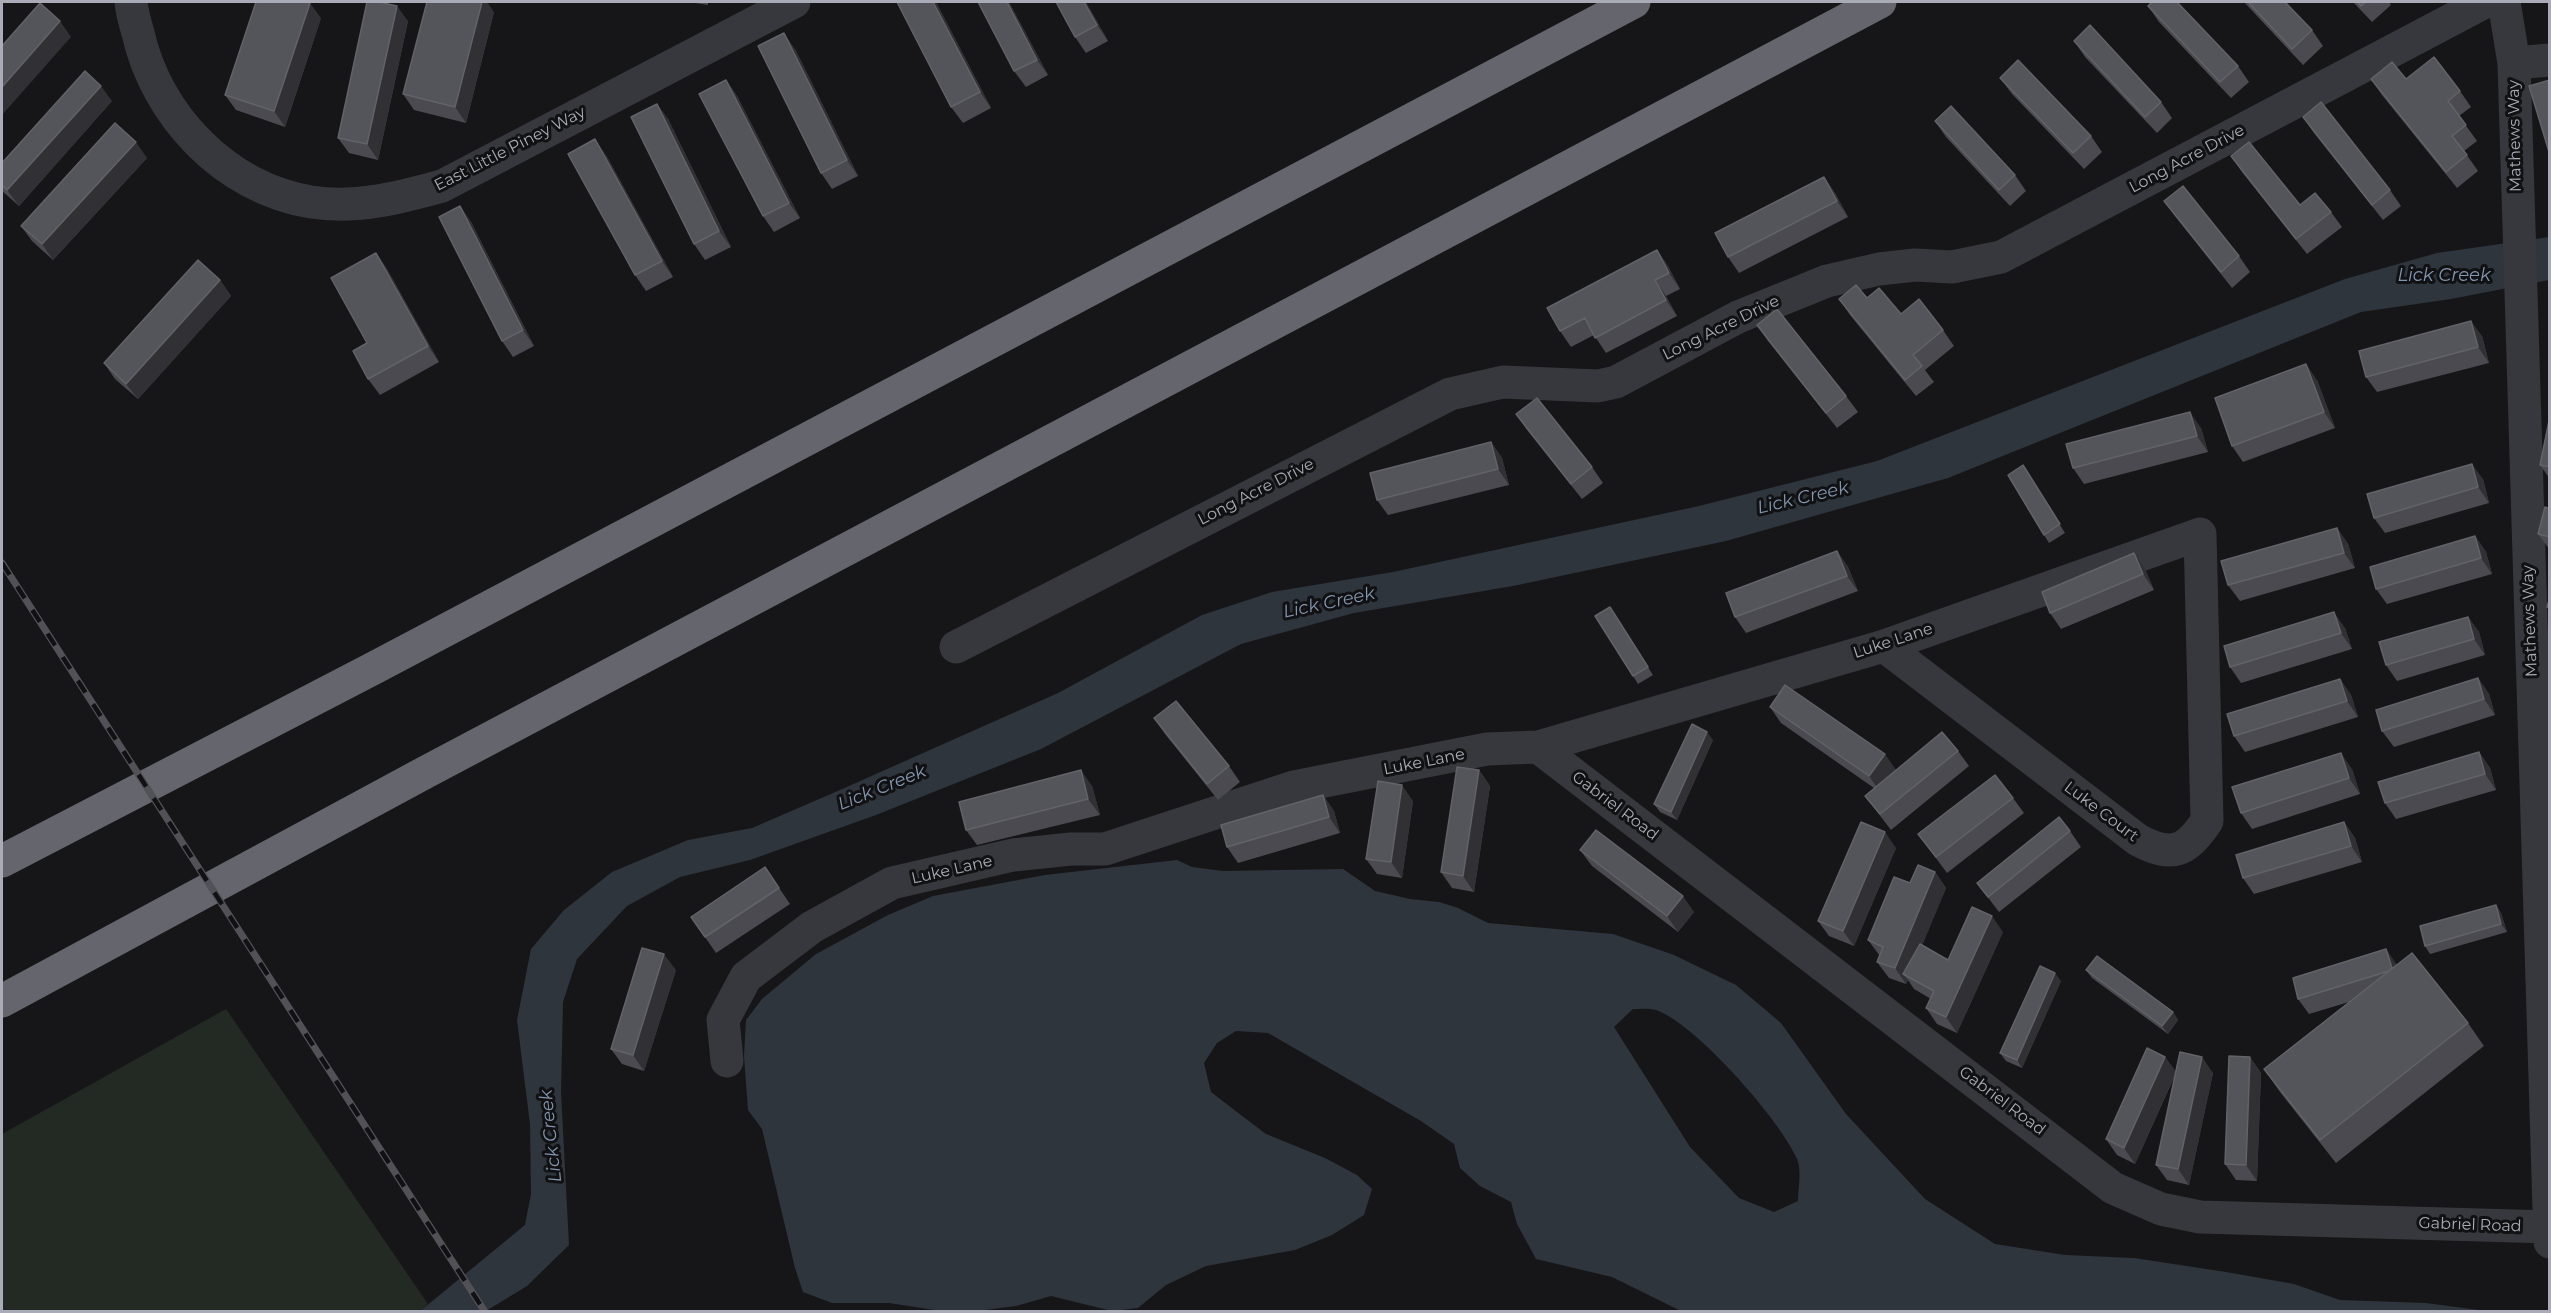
<!DOCTYPE html>
<html>
<head>
<meta charset="utf-8">
<style>
  body { margin:0 }
  #map { position:relative; width:2551px; height:1313px; overflow:hidden; background:#161618; font-family:Montserrat,sans-serif }
  canvas { display:block }
  .frame { position:absolute; inset:0; border:3px solid #a9acb7; pointer-events:none }
</style>
</head>
<body>
<div id="map">
<canvas width="2551" height="1313"></canvas>
<div class="frame"></div>
</div>
<script>
const context = document.querySelector('canvas').getContext('2d');
context.lineJoin = 'round';
function fillPath(path, color) {
  context.fillStyle = color;
  context.fill(path, 'evenodd');
}
function strokePath(path, color, width, dash) {
  context.strokeStyle = color;
  context.lineWidth = width;
  context.lineCap = dash ? 'butt' : 'round';
  context.setLineDash(dash || []);
  context.stroke(path);
}
function write(font, color, halo, rows, align = 'center') {
  context.font = font + ' Montserrat,sans-serif';
  context.lineWidth = 6;
  context.setLineDash([]);
  context.textBaseline = 'middle';
  context.strokeStyle = halo;
  context.fillStyle = color;
  for (const [text, x, y, turn = 0] of rows) {
    context.save();
    context.translate(x, y);
    context.rotate((+turn || 0) * Math.PI / 180);
    context.textAlign = isNaN(turn) ? turn : align;
    if (halo) context.strokeText(text, 0, 0);
    context.fillText(text, 0, 0);
    context.restore();
  }
}
const green = new Path2D(`
  M226 1009 428 1304 419 1312 2 1311V1134Z`);
const water = new Path2D(`
  M2549 237V280L2451 299 2361 312 1948 478 1726 541 1513 586 1354 613 1241 644 1041 749 876 815 750 860 680 877 627 906 577 959 563 1002 561 1093 569 1245 527 1286 486 1311 419 1312 525 1225 531 1194 530 1124 517 1020 531 949 564 910 612 872 688 840 752 828 840 790 1058 693 1202 615 1272 592 1393 572 1699 506 1877 461 2345 279 2437 253Z
  M1177 860 1192 867 1223 871 1343 869 1375 891 1410 899 1439 902 1458 908 1488 923 1613 934 1674 955 1736 985 1781 1023 1846 1114 1925 1199 1995 1244 2065 1255 2134 1258 2226 1272 2294 1284 2340 1300 2426 1303 2486 1311H1681L1612 1277 1536 1259 1517 1224 1511 1202 1480 1186 1460 1168 1454 1144 1421 1121 1268 1033 1236 1031 1217 1043 1204 1063 1211 1092 1233 1109 1266 1134 1325 1158 1357 1175 1372 1189 1364 1215 1332 1235 1295 1250 1206 1266 1166 1285 1138 1308 1112 1311 1051 1296 1016 1306 977 1311H941L889 1303H832L803 1292 795 1268 762 1129 748 1110 744 1056 746 1020 762 999 816 954 888 915 933 896 1045 875ZM1633 1009C1640 1009 1650 1008 1656 1010 1696 1024 1781 1121 1797 1159 1802 1170 1798 1189 1798 1201L1774 1212 1739 1198 1690 1147 1614 1027Z`);
const street = new Path2D(`
  M131 2C132 12 135 23 138 33 156 115 225 188 311 202 357 209 398 198 442 186L794 2
  M2504 2 2514 63 2550 1242
  M2514 63 2550 60
  M956 647 1450 394 1503 382 1598 386 1616 382 1738 317 1827 281 1879 269 1915 265 1952 267 2001 257 2485 2
  M1538 747 2113 1188 2161 1209 2200 1217 2550 1227
  M727 1061 723 1020 746 977 812 927 892 883 1013 855 1071 849H1105L1294 787 1487 749 1538 747 1884 646 2200 534 2207 821C2186 852 2172 858 2138 840L1884 646`);
const highway = new Path2D(`
  M2 861 374 668 1634 2
  M2 1001 426 772 1880 2`);
const rail = new Path2D(`
  M2 563 485 1312`);
const wall = new Path2D(`
  M689 2H708V5Z
  M936 2 991 108 963 123 951 107Z
  M1009 2 1048 75 1026 87 1014 71Z
  M1056 2H1086L1108 41 1086 53 1075 37Z
  M2244 2H2285L2312 30 2323 46 2303 65Z
  M2353 2H2389L2391 5 2372 22Z
  M2148 6 2238 66 2249 82 2231 98 2159 22Z
  M494 12 466 123 414 110 403 94Z
  M321 18 285 127 236 110 225 95Z
  M408 21 378 160 349 153 338 138Z
  M2074 41 2161 102 2172 118 2157 133 2085 57Z
  M795 49 858 176 832 189 821 173Z
  M2000 78 2091 136 2102 152 2084 169 2012 94Z
  M2371 79H2406L2460 91 2471 107 2459 116 2477 141 2464 151 2478 171 2457 188 2382 95Z
  M726 80 737 96 800 218 774 232 763 216Z
  M112 101 19 206 2 191V163Z
  M657 104 668 119 731 247 705 260 694 244Z
  M2303 117 2390 190 2401 206 2383 220 2314 133Z
  M1935 121 2015 175 2026 191 2010 206 1946 137Z
  M606 155 673 277 646 291 635 275Z
  M2231 156 2300 205 2331 212 2342 227 2307 254 2242 172Z
  M147 158 53 260 32 241 21 226Z
  M1824 177 1835 193 1848 217 1739 273 1728 257Z
  M2164 201 2239 256 2250 272 2232 288 2175 216Z
  M460 206 471 222 534 346 513 357 502 341Z
  M1657 250 1668 266 1680 289 1666 296 1677 316 1606 353 1594 335 1571 347 1560 331Z
  M376 253 387 269 439 362 380 395 368 379 367 343Z
  M220 280 231 296 138 399 115 379 104 363Z
  M1867 298 1901 314 1943 330 1954 346 1925 370 1934 382 1916 396 1850 315 1839 299Z
  M1757 325 1846 396 1858 412 1837 428 1768 341Z
  M2482 336 2489 363 2377 392 2366 377Z
  M2317 380 2335 428 2243 462 2232 446Z
  M1516 414 1592 467 1603 483 1582 499 1527 430Z
  M2550 421V479L2540 465Z
  M2201 428 2208 452 2084 484 2073 468Z
  M1491 442 1502 458 1509 485 1388 515 1377 500Z
  M2023 465 2065 533 2049 543 2044 535Z
  M2483 479 2489 503 2385 533 2374 518Z
  M2550 509V550L2538 534Z
  M2337 528 2348 544 2355 568 2240 601 2228 585Z
  M2475 536 2486 552 2492 574 2387 604 2376 589Z
  M1837 551 1848 567 1858 591 1746 633 1735 617Z
  M2145 569 2154 590 2061 629 2050 613Z
  M1615 615 1653 675 1638 684 1633 676Z
  M2468 617 2479 632 2485 655 2397 681 2386 665Z
  M2345 628 2352 649 2241 683 2230 667Z
  M2478 678 2489 694 2495 715 2394 747 2382 731Z
  M2340 679 2351 695 2358 717 2245 752 2234 736Z
  M1770 707 1896 770 1958 751 1969 766 1891 830 1865 796 1874 788 1781 723Z
  M1154 718 1229 766 1240 782 1218 800 1165 734Z
  M1713 740 1677 820 1660 812 1654 804Z
  M2479 752 2490 768 2496 790 2396 819 2385 803Z
  M2352 769 2360 794 2252 829 2241 813Z
  M1479 770 1490 786 1474 892 1452 888 1441 872Z
  M1092 786 1100 815 977 845 966 830Z
  M1323 795 1334 811 1340 833 1238 863 1227 847Z
  M2013 798 2024 813 1947 873 1918 834Z
  M1413 801 1402 878 1377 874 1366 859Z
  M2344 822 2355 838 2362 862 2254 894 2243 878Z
  M2070 831 2081 847 1999 912 1977 883Z
  M1896 848 1854 946 1829 936 1818 921Z
  M1580 850 1694 912 1678 932 1592 866Z
  M765 867 790 904 716 953 691 917Z
  M1935 872 1946 888 1922 945 1948 960 2003 932 1957 1033 1937 1024 1926 1008 1931 999 1914 989 1908 980 1906 984 1889 978 1877 962 1880 956 1868 940 1910 883Z
  M2496 905 2501 913 2507 932 2430 954 2425 946Z
  M2396 965 2468 1023 2484 1046 2336 1163 2280 1092 2264 1069 2349 1002 2309 1014 2298 999Z
  M676 970 644 1071 622 1064 611 1049Z
  M2086 970 2173 1012 2178 1020 2168 1034 2092 978Z
  M2061 981 2022 1068 2006 1061 2000 1053Z
  M2165 1057 2176 1072 2213 1073 2189 1185 2167 1180 2156 1165 2176 1073 2135 1164 2117 1155 2106 1139Z
  M2250 1057 2261 1073 2257 1181 2236 1180 2225 1164Z`);
const shadedWall = new Path2D(`
  M482 2H487L494 12 466 123 455 107Z
  M933 2H936L991 108 980 92Z
  M1007 2H1009L1048 75 1037 60Z
  M1084 2H1086L1108 41 1097 25Z
  M310 3 321 18 285 127 274 111Z
  M397 6 408 21 378 160 367 144Z
  M60 21 71 37 2 115V87Z
  M784 33 795 49 858 176 847 160Z
  M726 80 737 96 800 218 789 203Z
  M101 86 112 101 19 206 7 190Z
  M657 104 668 119 731 247 719 231Z
  M595 139 606 155 673 277 662 261Z
  M136 142 147 158 53 260 42 244Z
  M1824 177 1835 193 1848 217 1837 201Z
  M460 206 471 222 534 346 523 330Z
  M1657 250 1668 266 1680 289 1669 273Z
  M376 253 387 269 439 362 428 346Z
  M220 280 231 296 138 399 126 384Z
  M1655 280 1666 296 1677 316 1666 300Z
  M2471 321 2482 336 2489 363 2478 347Z
  M2306 364 2317 380 2335 428 2324 412Z
  M2190 412 2201 428 2208 452 2197 436Z
  M1491 442 1502 458 1509 485 1498 469Z
  M2472 464 2483 479 2489 503 2478 487Z
  M2337 528 2348 544 2355 568 2344 553Z
  M2475 536 2486 552 2492 574 2481 558Z
  M1837 551 1848 567 1858 591 1847 576Z
  M2134 553 2145 569 2154 590 2143 574Z
  M2334 612 2345 628 2352 649 2341 633Z
  M2468 617 2479 632 2485 655 2474 639Z
  M2478 678 2489 694 2495 715 2484 699Z
  M2340 679 2351 695 2358 717 2347 701Z
  M1707 732 1713 740 1677 820 1671 812Z
  M2479 752 2490 768 2496 790 2485 774Z
  M2341 753 2352 769 2360 794 2349 778Z
  M1885 754 1896 770 1880 792 1869 776Z
  M1081 770 1092 786 1100 815 1088 799Z
  M1479 770 1490 786 1474 892 1463 876Z
  M1402 785 1413 801 1402 878 1391 862Z
  M1323 795 1334 811 1340 833 1329 817Z
  M2344 822 2355 838 2362 862 2351 846Z
  M1885 832 1896 848 1854 946 1843 931Z
  M1935 872 1946 888 1909 977 1903 974 1908 980 1906 984 1895 968Z
  M1683 896 1694 912 1678 932 1667 916Z
  M2496 905 2501 913 2507 932 2501 924Z
  M1992 916 2003 932 1957 1033 1946 1017Z
  M2386 949 2397 965 2392 970Z
  M664 954 676 970 644 1071 633 1055Z
  M2055 973 2061 981 2022 1068 2017 1060Z
  M2173 1012 2178 1020 2168 1034 2162 1026Z
  M2165 1057 2176 1072 2135 1164 2124 1148Z
  M2202 1057 2213 1073 2189 1185 2178 1169Z
  M2250 1057 2261 1073 2257 1181 2246 1165Z`);
const building = new Path2D(`
  M256 2H307L310 3 274 111 225 95Z
  M367 2H379L397 6 367 144 338 138Z
  M427 2H482L455 107 403 94Z
  M897 2H933L980 92 951 107Z
  M978 2H1007L1037 60 1014 71Z
  M1056 2H1084L1097 25 1075 37Z
  M2152 2H2177L2238 66 2220 82 2148 6Z
  M2248 2H2285L2312 30 2292 49Z
  M2357 2H2366L2361 6Z
  M40 3 60 21 2 87V46Z
  M2090 25 2161 102 2145 117 2074 41Z
  M784 33 847 160 821 173 758 46Z
  M2434 57 2460 91 2448 101 2466 125 2452 136 2467 155 2446 172 2371 79 2392 62 2406 79Z
  M2018 60 2091 136 2073 153 2000 78Z
  M85 71 101 86 7 190 2 185V163Z
  M726 80 789 203 763 216 699 94Z
  M2550 80V155L2529 86Z
  M2321 102 2390 190 2372 205 2303 117Z
  M657 104 719 231 694 244 631 117Z
  M1951 106 2015 175 1999 190 1935 121Z
  M115 123 136 142 42 244 21 226Z
  M595 139 662 261 635 275 568 154Z
  M2249 142 2300 205 2315 193 2331 212 2296 239 2231 156Z
  M1824 177 1837 201 1728 257 1715 233Z
  M2183 186 2239 256 2221 272 2164 201Z
  M460 206 523 330 502 341 439 217Z
  M1657 250 1669 273 1655 280 1666 300 1595 338 1585 318 1560 331 1547 308Z
  M376 253 428 346 368 379 353 351 367 343 331 278Z
  M198 260 220 280 126 384 104 363Z
  M1856 285 1867 298 1879 288 1901 314 1919 299 1943 330 1913 355 1922 366 1905 380 1839 299Z
  M1777 309 1846 396 1826 413 1757 325Z
  M2471 321 2478 347 2366 377 2359 351Z
  M2306 364 2324 412 2232 446 2215 398Z
  M1537 398 1592 467 1571 484 1516 414Z
  M2190 412 2197 436 2073 468 2066 444Z
  M2549 421H2550V467L2540 465Z
  M1491 442 1498 469 1377 500 1370 473Z
  M2472 464 2478 487 2374 518 2367 494Z
  M2023 465 2060 524 2044 535 2008 475Z
  M2545 507 2550 509V537L2538 534Z
  M2337 528 2344 553 2228 585 2221 561Z
  M2475 536 2481 558 2376 589 2370 567Z
  M1837 551 1847 576 1735 617 1726 593Z
  M2134 553 2143 574 2050 613 2042 592Z
  M2550 597V608L2547 607Z
  M1610 607 1648 667 1633 676 1595 616Z
  M2334 612 2341 633 2230 667 2224 646Z
  M2468 617 2474 639 2386 665 2379 642Z
  M2478 678 2484 699 2382 731 2376 710Z
  M2340 679 2347 701 2234 736 2227 714Z
  M1785 685 1885 754 1869 776 1770 707Z
  M1176 701 1229 766 1207 784 1154 718Z
  M1692 724 1707 732 1671 812 1654 804Z
  M1942 732 1958 751 1880 814 1865 796Z
  M2479 752 2485 774 2385 803 2378 782Z
  M2341 753 2349 778 2241 813 2232 787Z
  M1457 767 1479 770 1463 876 1441 872Z
  M1081 770 1088 799 966 830 959 802Z
  M1995 775 2013 798 1936 857 1918 834Z
  M1378 781 1402 785 1391 862 1366 859Z
  M1323 795 1329 817 1227 847 1221 825Z
  M2059 817 2070 831 1988 897 1977 883Z
  M1861 822 1885 832 1843 931 1818 921Z
  M2344 822 2351 846 2243 878 2236 855Z
  M1596 830 1683 896 1667 916 1580 850Z
  M1918 865 1935 872 1895 968 1877 962 1883 947 1868 940 1894 877 1910 883Z
  M765 867 779 888 705 937 691 917Z
  M2496 905 2501 924 2425 946 2420 926Z
  M1972 907 1992 916 1946 1017 1926 1008 1934 991 1903 974 1920 944 1948 960Z
  M642 948 664 954 633 1055 611 1049Z
  M2386 949 2392 968 2389 971 2298 999 2293 978Z
  M2412 953 2468 1023 2320 1140 2264 1069Z
  M2097 956 2173 1012 2162 1026 2086 970Z
  M2040 966 2055 973 2017 1060 2000 1053Z
  M2147 1048 2165 1057 2124 1148 2106 1139Z
  M2180 1052 2202 1057 2178 1169 2156 1165Z
  M2229 1056 2250 1057 2246 1165 2225 1164Z`);
const streetNames = [
  ["Mathews Way",2515,136,-91],
  ["East Little Piney Way",510,149,-27],
  ["Long Acre Drive",2187,159,-28],
  ["Long Acre Drive",1721,328,-26],
  ["Long Acre Drive",1256,492,-27],
  ["Mathews Way",2530,621,-92],
  ["Luke Lane",1893,641,-18],
  ["Luke Lane",1424,762,-11],
  ["Gabriel Road",1615,806,37],
  ["Luke Court",2101,812,37],
  ["Luke Lane",952,870,-13],
  ["Gabriel Road",2002,1101,37],
  ["Gabriel Road",2470,1225,2]
];
const waterNames = [
  ["Lick Creek",2444,276],
  ["Lick Creek",1803,498,-13],
  ["Lick Creek",1329,603,-12],
  ["Lick Creek",882,788,-22],
  ["Lick Creek",551,1136,-96]
];
fillPath(green, '#232a24');
fillPath(water, '#2f353d');
strokePath(street, '#37383d', 33);
strokePath(highway, '#64656d', 33);
strokePath(rail, '#515157', 7);
strokePath(rail, '#111113', 4.5, [14]);
fillPath(wall, '#4a4a50');
fillPath(shadedWall, '#313135');
fillPath(building, '#54555b');
strokePath(building, '#626269', 1.5);
write('16px', '#a9acb7', '#111113', streetNames);
write('italic 18px', '#8395af', '#111113', waterNames);
</script>
</body>
</html>
